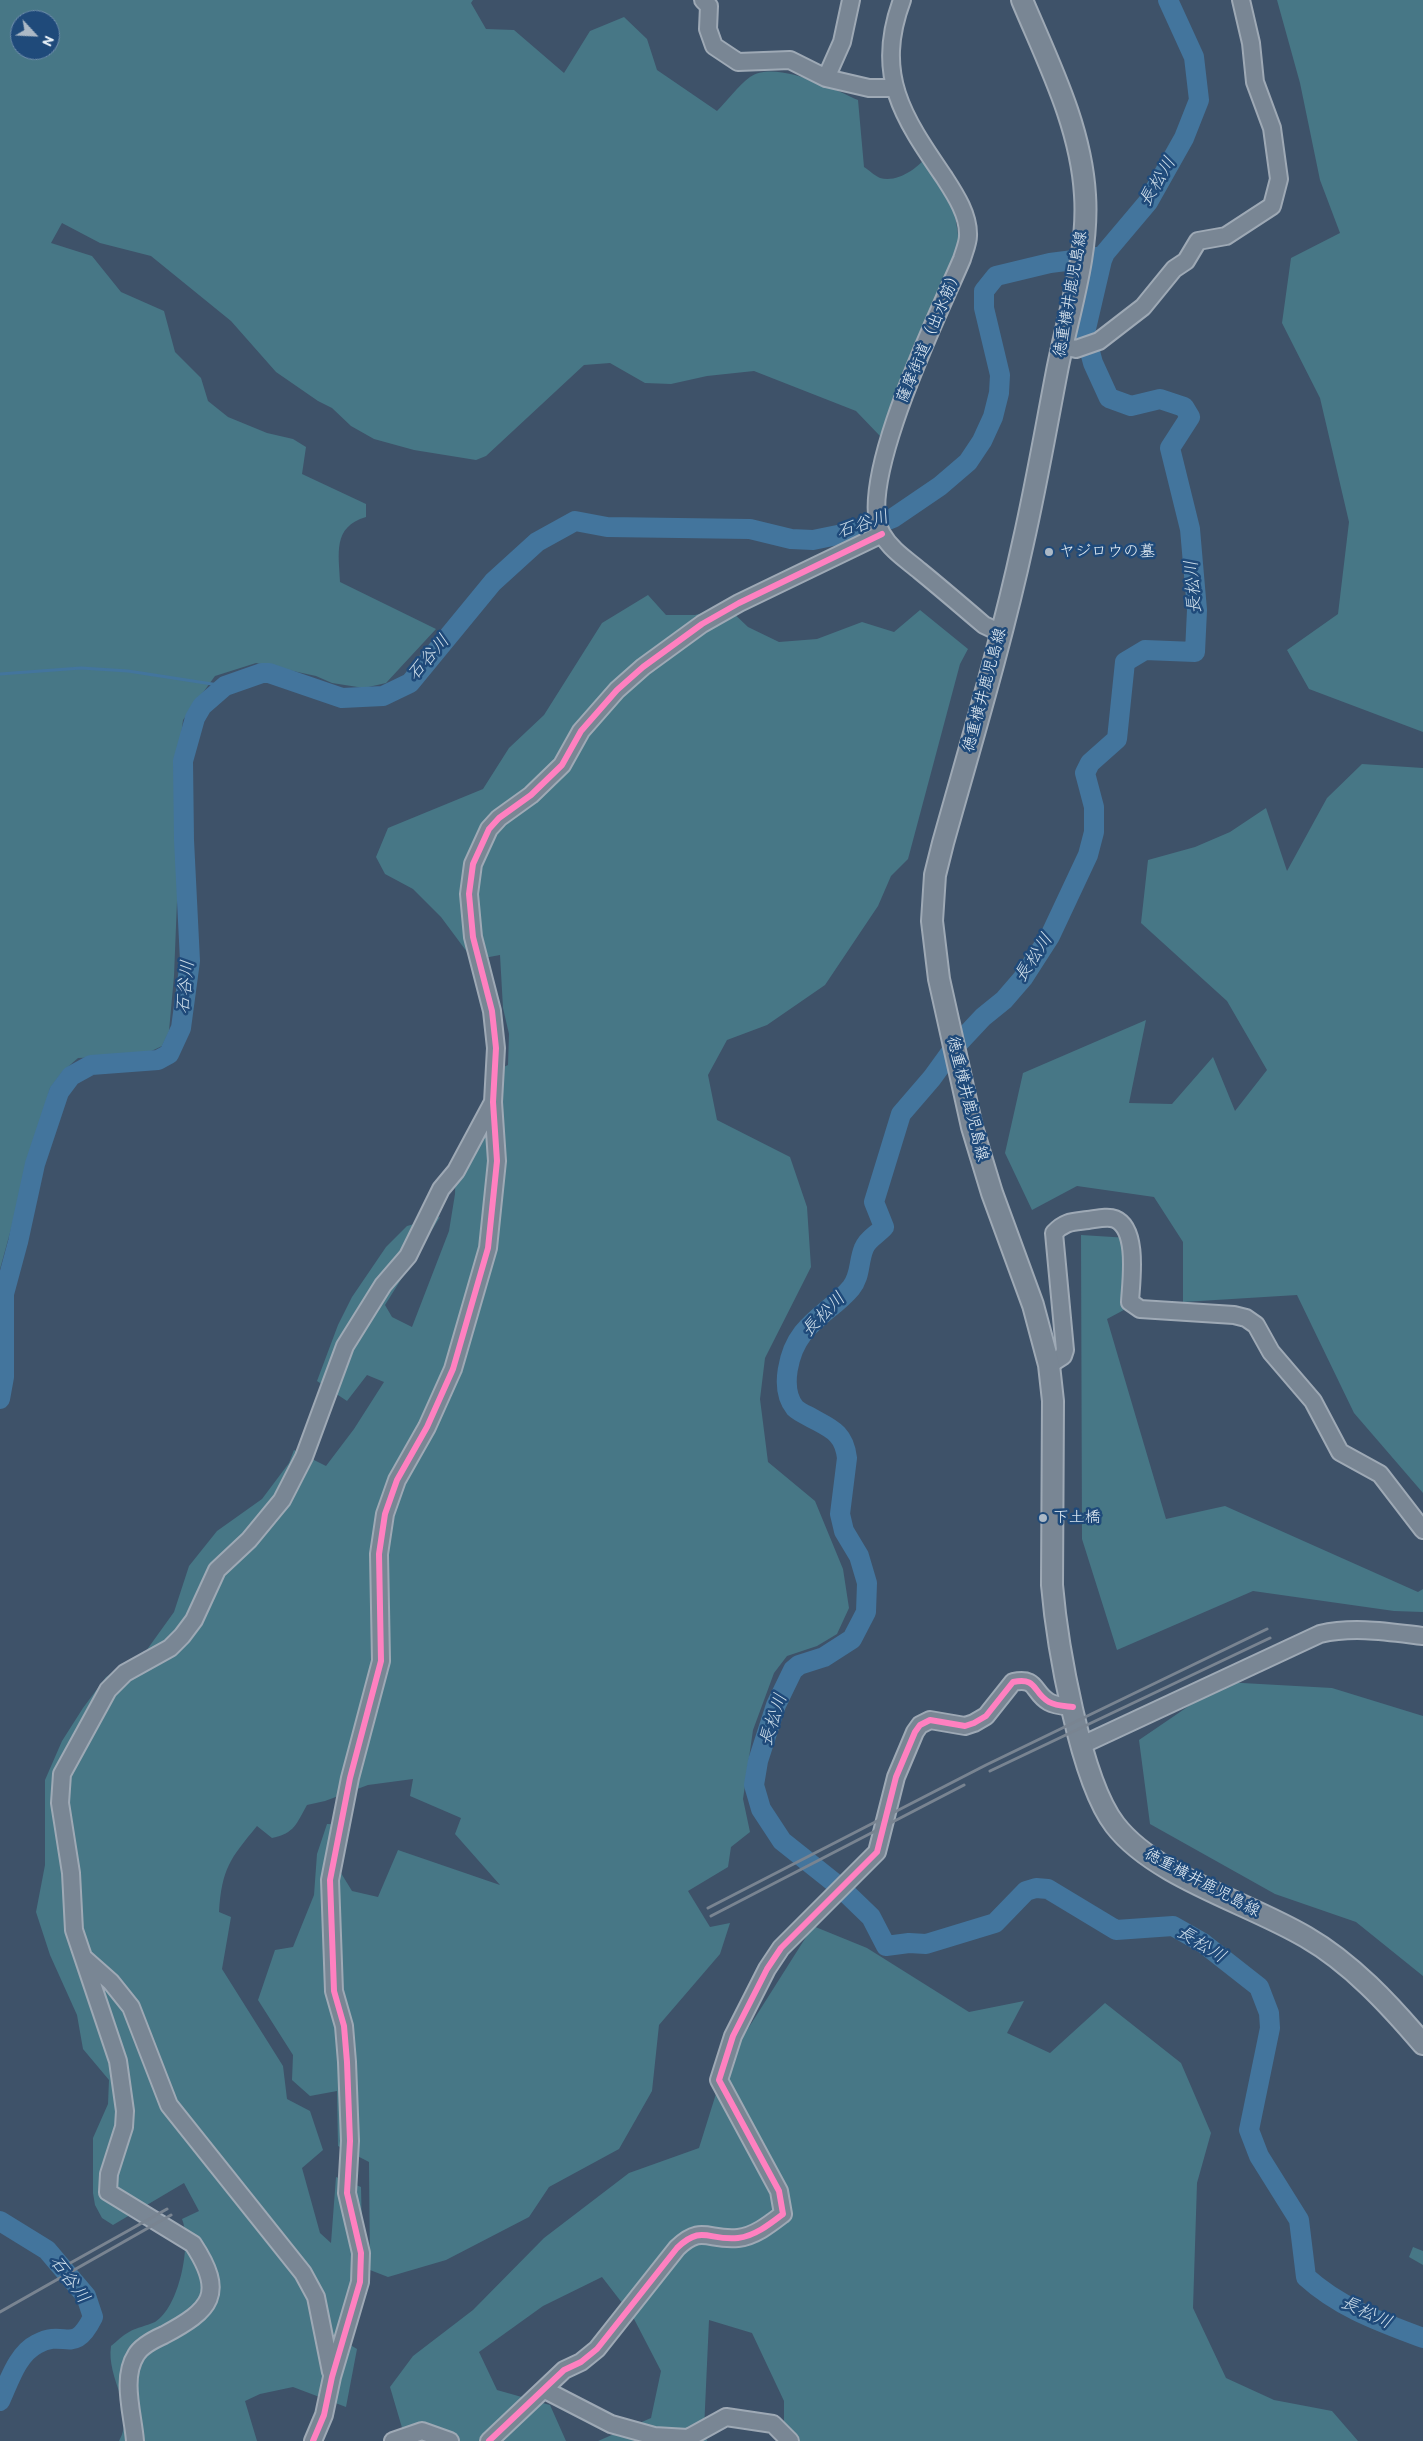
<!DOCTYPE html>
<html>
<head>
<meta charset="utf-8">
<style>
  body { margin:0 }
  #map { position:relative; width:1423px; height:2441px; overflow:hidden; background:#3e5269; font-family:Itim,sans-serif }
  canvas { display:block }
  .north { position:absolute; left:10px; top:10px; width:50px; height:50px; box-sizing:border-box; background:#1f4a7a; border:1px solid #6f8dac; border-radius:50%; rotate:115deg; font-size:14px; font-weight:700; line-height:20px; text-align:center; color:#e8f1f8 }
  .north::after { content:''; display:block; margin:auto; width:18px; height:22px; background:#acb9c6; clip-path:polygon(50% 0,100% 100%,50% 72%,0 100%) }
</style>
</head>
<body>
<div id="map">
<canvas width="1423" height="2441"></canvas>
<div class="north">N</div>
</div>
<script>
const context = document.querySelector('canvas').getContext('2d');
context.lineJoin = 'round';
function fillPath(path, color) {
  context.fillStyle = color;
  context.fill(path, 'evenodd');
}
function strokePath(path, color, width, dash) {
  context.strokeStyle = color;
  context.lineWidth = width;
  context.lineCap = dash ? 'butt' : 'round';
  context.setLineDash(dash || []);
  context.stroke(path);
}
function write(font, color, halo, rows, align = 'center') {
  context.font = font + ' Itim,"Klee One",sans-serif';
  context.lineWidth = 5;
  context.setLineDash([]);
  context.textBaseline = 'middle';
  context.strokeStyle = halo;
  context.fillStyle = color;
  for (const [text, x, y, turn = 0] of rows) {
    context.save();
    context.translate(x, y);
    context.rotate((+turn || 0) * Math.PI / 180);
    context.textAlign = isNaN(turn) ? turn : align;
    if (halo) context.strokeText(text, 0, 0);
    context.fillText(text, 0, 0);
    context.restore();
  }
}
const green = new Path2D(`
  M0 0H473L471 3 486 29 514 30 564 73 590 31 624 17 647 39 657 70 717 111C728 100 738 86 750 77 775 59 834 89 858 100L864 167C869 170 875 176 880 178 898 183 918 168 928 155L954 208 960 248 880 436 856 411 754 371 707 376 671 384 645 383 610 363 584 365 486 456 476 460 414 450 374 439 351 426 332 408 318 401 276 372 231 321 151 256 100 243 62 223 51 243 92 256 121 292 164 311 175 352 201 378 208 401 228 417 267 433 293 439 306 447 302 474 366 504V517C332 527 339 554 340 582L436 629 386 683 364 688 332 683 316 676 256 663 215 676 183 720 175 785 178 876 174 976 169 1031 162 1046 143 1055 78 1058 62 1072 50 1088 0 1269ZM20 20H50V50H20Z
  M1277 0H1423V732L1309 689 1287 650 1338 614 1349 522 1320 398 1282 323 1291 258 1340 233 1320 180 1300 83Z
  M648 595 666 615H695L727 607 748 627 779 642 817 639 862 622 894 632 920 610 968 649 960 664 908 859 891 876 878 906 825 985 767 1025 727 1040 708 1075 717 1120 790 1157 807 1207 811 1267 765 1358 760 1399 768 1462 815 1501 843 1569 849 1608 837 1634 817 1646 787 1656 774 1673 753 1730 743 1799 750 1832 731 1847 728 1867 688 1891 710 1927 730 1923 720 1954 659 2025 652 2091 619 2149 549 2187 529 2217 446 2260 388 2277 370 2270 369 2162 338 2146 337 2091 310 2096 292 2080 293 2055 258 2000 275 1950 293 1947 314 1895 317 1854 327 1824 350 1825 341 1873 352 1891 378 1897 398 1850 500 1885 455 1834 461 1818 410 1796 413 1779 368 1785 325 1801 307 1805C296 1824 295 1833 272 1838L257 1826C230 1859 222 1868 219 1912L231 1917 222 1969 283 2066 287 2099 310 2111 323 2150 302 2168 320 2233 331 2243 336 2177 361 2187 363 2281 347 2343 357 2349 346 2407 293 2387 260 2394 245 2401 257 2441H119C137 2410 106 2379 111 2346 117 2341 123 2335 129 2332 137 2327 147 2326 155 2322 179 2308 192 2244 182 2219L199 2211 184 2183 113 2225 102 2218 95 2205 93 2193V2138L108 2104 109 2080 83 2049 77 2015 50 1955 36 1912 45 1865V1780L62 1741 83 1708 106 1677 146 1651 174 1612 189 1566 217 1531 262 1499 289 1463 294 1450 326 1466 354 1429 384 1382 367 1375 347 1401 317 1381 338 1325 352 1297 386 1247 407 1226 440 1217 385 1305 392 1317 412 1327 449 1231 455 1194 456 1159 499 1069 508 1065 509 1034 503 1008 500 955 473 960 441 917 413 889 385 874 376 857 388 828 483 789 509 748 544 715 602 623Z
  M1362 764 1423 768V1493L1354 1413 1297 1295 1183 1302V1242L1154 1197 1077 1186 1032 1210 1005 1153 1023 1073 1146 1020 1129 1103 1172 1104 1213 1057 1235 1111 1267 1070 1227 1001 1141 923 1148 860 1195 847 1230 832 1266 808 1287 871 1327 798Z
  M1081 1235 1129 1238 1135 1304 1107 1319 1166 1519 1225 1506 1418 1592 1423 1589V1612L1394 1611 1253 1591 1117 1650 1082 1539Z
  M1224 1682 1332 1688 1423 1716V1976L1356 1922 1275 1894 1150 1824 1139 1740Z
  M813 1926 867 1948 969 2012 1024 2001 1007 2033 1050 2053 1105 2003 1181 2063 1211 2133 1197 2183 1193 2308 1226 2378 1274 2400 1332 2411 1358 2441H784V2401L752 2333 709 2320 704 2430 707 2441H598L651 2418 661 2371 633 2317 602 2277 543 2306 479 2352 497 2390 550 2405 566 2441H390L403 2431 390 2387 413 2356 473 2310 544 2238 629 2173 699 2148 725 2065Z
  M1413 2247 1423 2251V2265L1409 2257Z`);
const stream = new Path2D(`
  M0 674 81 668 128 671 225 686`);
const river = new Path2D(`
  M1168 0 1194 57 1199 100 1184 138 1148 202 1105 253 1102 260 1085 333 1093 363 1109 398 1131 406 1160 399 1184 407 1190 417 1170 448 1190 529 1197 610 1195 652 1145 650 1125 662 1117 739 1090 763 1085 773 1094 807V832L1088 855 1050 936 1023 978 1004 1000 983 1017 953 1049 932 1078 901 1114 874 1202 884 1227C877 1235 868 1238 864 1248 858 1262 861 1276 851 1288 837 1305 817 1315 803 1333 789 1351 779 1388 795 1408 798 1411 804 1414 808 1416 829 1428 844 1431 847 1458L840 1514 844 1531 859 1556 867 1583 866 1612 852 1639 824 1657 799 1665 793 1670 776 1705 758 1761 754 1785 761 1809 782 1841 841 1888 871 1917 886 1946 909 1943 926 1944 995 1923 1026 1891 1036 1888 1048 1889 1116 1930 1173 1926 1203 1943 1259 1987 1269 2013 1270 2028 1249 2130 1259 2156 1299 2220 1306 2277C1340 2308 1381 2322 1423 2338
  M0 1399 4 1377V1294L18 1242 35 1164 59 1092 71 1076 91 1065 158 1060 169 1054 181 1028 190 961 184 840 183 761 195 718 202 706 225 686 262 673H269L342 698 383 696 410 683 493 582 537 542 575 521 607 527 750 529 791 539 813 540 862 530 893 518 940 486 968 462 982 441 993 417 999 393 1000 375 984 308V291L996 276 1050 263 1097 257
  M0 2221 47 2250 86 2296 93 2317C73 2357 66 2328 37 2344 17 2354 9 2382 0 2401`);
const minor = new Path2D(`
  M703 0 709 6 708 29 714 46 738 62 790 60 826 78 869 88H893
  M902 0C874 75 903 117 944 177 955 194 969 215 968 236 968 243 964 252 962 259 940 311 854 485 882 534 891 550 907 560 920 571 942 589 963 607 984 625L1001 633
  M826 78 842 42 851 0
  M1062 346 1076 349 1099 341 1143 307 1174 269 1186 261 1198 241 1226 236 1272 206 1279 179 1272 128 1255 82 1251 43 1241 0
  M1049 1365 1063 1356 1065 1350 1054 1233C1065 1221 1073 1222 1088 1220 1096 1219 1108 1216 1115 1219 1139 1229 1131 1282 1130 1302L1140 1309 1234 1315 1246 1318 1256 1325 1271 1352 1313 1401 1340 1452 1380 1474 1423 1530
  M1082 1745 1320 1634C1354 1626 1389 1632 1423 1636
  M85 1959 111 1982 131 2007 169 2105 303 2273 316 2297 331 2372
  M545 2390 611 2424 654 2436 688 2438 726 2417 773 2424 790 2441
  M135 2441C133 2415 121 2378 136 2355 141 2346 155 2339 164 2335 211 2310 226 2294 193 2244L108 2192 109 2174 124 2127 125 2111 118 2061 74 1930 71 1873 60 1803 62 1774 108 1690 125 1673 170 1648 182 1636 194 1620 217 1570 249 1540 282 1500 304 1457 345 1346 383 1285 408 1256 441 1189 456 1171 493 1102
  M313 2441 324 2415 332 2377 360 2282 361 2253 347 2193 350 2141 347 2062 344 2026 334 1991 330 1880 350 1778 381 1661 379 1554 385 1514 397 1480 427 1427 453 1369 488 1248 497 1161 493 1102 496 1048 492 1011 473 937 469 894 473 864 489 829 499 818 531 795 562 765 581 731 617 690 643 667 702 624 739 603 882 534
  M393 2441 422 2431 450 2441
  M489 2441 564 2370 581 2362 597 2349 677 2248C702 2224 708 2241 738 2238 755 2236 770 2224 783 2214L779 2191 719 2080 733 2036 767 1969 781 1948 877 1852 896 1777 915 1732 920 1725 930 1720 965 1726 974 1723 986 1716 1013 1682C1038 1677 1032 1692 1049 1702 1056 1706 1065 1706 1073 1707`);
const major = new Path2D(`
  M1022 0C1048 62 1081 126 1085 195 1089 254 1068 314 1057 371 1046 428 1036 486 1023 543 1001 644 971 743 943 843L935 875 932 921 939 979 972 1127 992 1193 1033 1305 1049 1365 1053 1401 1052 1585C1057 1643 1080 1780 1115 1825 1155 1877 1249 1903 1306 1937 1351 1963 1389 2004 1423 2044`);
const rail = new Path2D(`
  M990 1771 1270 1638
  M708 1908 986 1765 1267 1629
  M711 1916 964 1785
  M56 2271 167 2209
  M0 2312 171 2215`);
const cycleway = new Path2D(`
  M313 2441 324 2415 332 2377 360 2282 361 2253 347 2193 350 2141 347 2062 344 2026 334 1991 330 1880 350 1778 381 1661 379 1554 385 1514 397 1480 427 1427 453 1369 488 1248 497 1161 493 1102 496 1048 492 1011 473 937 469 894 473 864 489 829 499 818 531 795 562 765 581 731 617 690 643 667 702 624 739 603 882 534
  M489 2441 564 2370 581 2362 597 2349 677 2248C702 2224 708 2241 738 2238 755 2236 770 2224 783 2214L779 2191 719 2080 733 2036 767 1969 781 1948 877 1852 896 1777 915 1732 920 1725 930 1720 965 1726 974 1723 986 1716 1013 1682C1038 1677 1032 1692 1049 1702 1056 1706 1065 1706 1073 1707`);
const markers = [
  [1049,552,5,"#acb9c6"],
  [1043,1518,5,"#acb9c6"]
];
const streetNames = [
  ["徳重横井鹿児島線",1071,294,-80],
  ["薩摩街道（出水筋）",930,336,-67],
  ["徳重横井鹿児島線",985,690,-75],
  ["徳重横井鹿児島線",967,1099,76],
  ["徳重横井鹿児島線",1202,1883,28]
];
const poiNames = [
  ["ヤジロウの墓",1059,552],
  ["下土橋",1053,1518]
];
const waterNames = [
  ["長松川",1158,182,-59],
  ["石谷川",863,525,-18],
  ["長松川",1194,587,-94],
  ["石谷川",429,658,-49],
  ["長松川",1034,958,-56],
  ["石谷川",186,987,-84],
  ["長松川",824,1315,-46],
  ["長松川",774,1720,-72],
  ["長松川",1201,1945,32],
  ["石谷川",69,2280,54],
  ["長松川",1366,2313,25]
];
fillPath(green, '#477786');
strokePath(stream, '#43759d', 3);
strokePath(river, '#43759d', 20);
strokePath(minor, '#9ea9b5', 20);
strokePath(major, '#9ea9b5', 24);
strokePath(minor, '#798694', 16);
strokePath(major, '#798694', 20);
strokePath(rail, '#798491', 3);
strokePath(cycleway, '#ff80c0', 6);
for (const [x, y, r, color] of markers) {
  const dot = new Path2D();
  dot.arc(x, y, r, 0, 2 * Math.PI);
  context.fillStyle = color;
  context.fill(dot);
  strokePath(dot, '#1f4a7a', 2);
}
write('16px', '#e8f1f8', '#1f4a7a', streetNames);
write('16px', '#e8f1f8', '#1f4a7a', poiNames, 'left');
write('italic 18px', '#cfdfeb', '#1f4a7a', waterNames);
</script>
</body>
</html>
